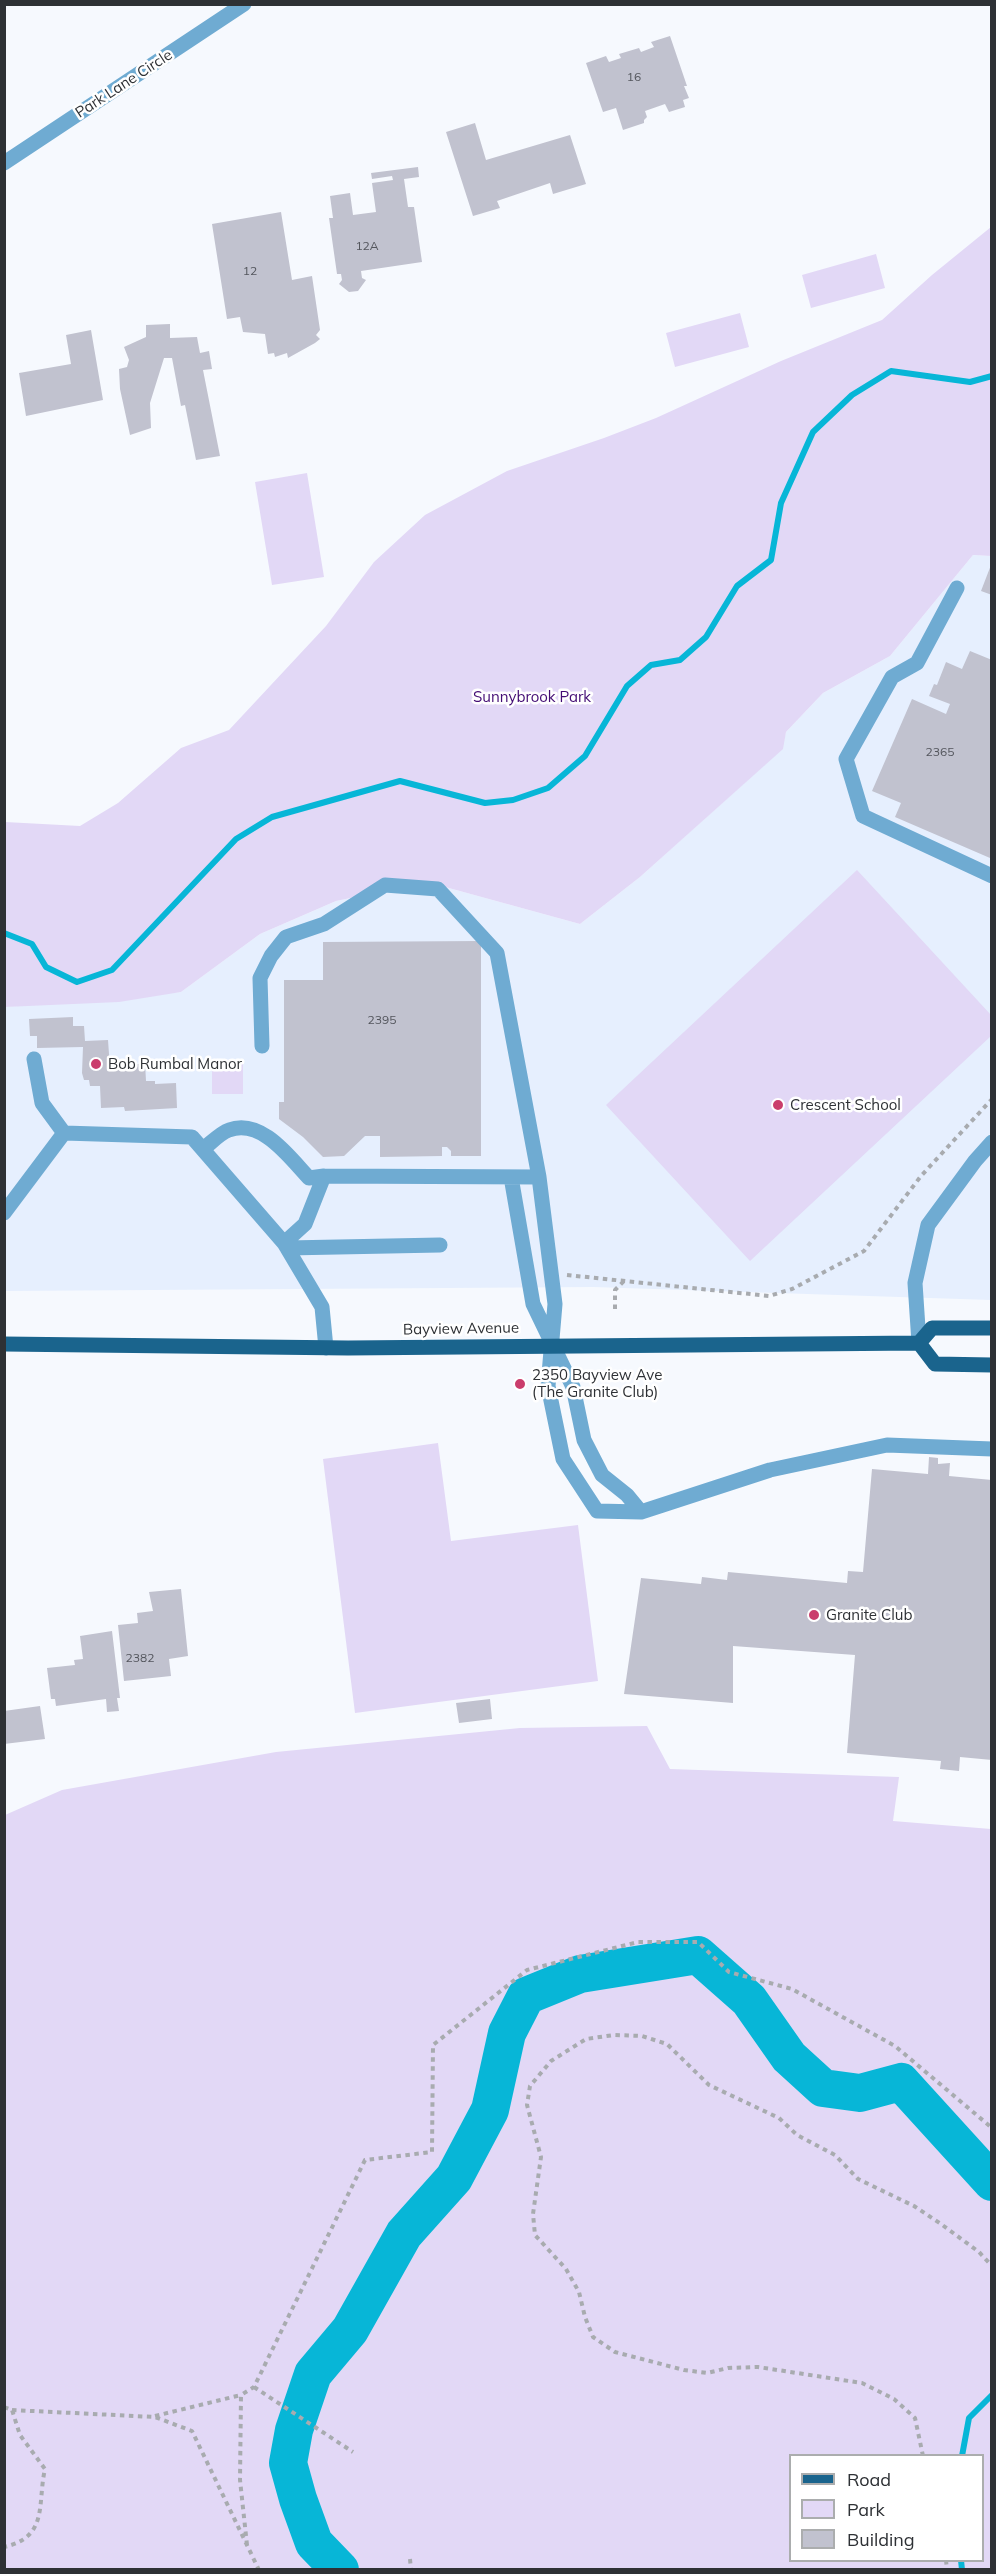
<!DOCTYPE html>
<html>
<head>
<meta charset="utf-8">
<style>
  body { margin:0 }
  #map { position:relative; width:996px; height:2574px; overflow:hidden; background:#f6f9fe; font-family:Mulish,sans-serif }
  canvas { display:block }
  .frame { position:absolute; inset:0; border:6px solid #2e3135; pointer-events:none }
  .legend { position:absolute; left:789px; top:2454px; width:195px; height:108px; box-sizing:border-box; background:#fff; border:2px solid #abadae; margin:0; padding:8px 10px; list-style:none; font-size:18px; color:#2e3135 }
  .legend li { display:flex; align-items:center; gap:12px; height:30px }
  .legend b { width:30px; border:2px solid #abadae }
</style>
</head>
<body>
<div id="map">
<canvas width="996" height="2574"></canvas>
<div class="frame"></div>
<ul class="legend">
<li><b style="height:8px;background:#1a648d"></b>Road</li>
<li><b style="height:16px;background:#e2d8f6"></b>Park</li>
<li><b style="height:16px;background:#c1c2cf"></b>Building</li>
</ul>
</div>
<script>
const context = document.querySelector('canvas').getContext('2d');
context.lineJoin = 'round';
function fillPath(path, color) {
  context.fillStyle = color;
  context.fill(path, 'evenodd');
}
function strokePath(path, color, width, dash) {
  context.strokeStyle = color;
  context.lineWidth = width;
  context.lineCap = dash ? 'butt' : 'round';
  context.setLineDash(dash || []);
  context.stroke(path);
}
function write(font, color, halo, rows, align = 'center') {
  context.font = font + ' Mulish,sans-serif';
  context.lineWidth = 5;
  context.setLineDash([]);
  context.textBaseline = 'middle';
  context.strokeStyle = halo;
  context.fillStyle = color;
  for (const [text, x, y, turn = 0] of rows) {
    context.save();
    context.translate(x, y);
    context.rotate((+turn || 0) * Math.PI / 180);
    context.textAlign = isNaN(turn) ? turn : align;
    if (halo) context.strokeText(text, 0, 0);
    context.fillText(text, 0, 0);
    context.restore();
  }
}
const built = new Path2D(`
  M973 555 991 556V1300L593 1287 5 1291V1007L181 992 260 934 336 901 427 882 580 924 640 877 782 749 786 732 823 693 890 656Z`);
const green = new Path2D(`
  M991 227V556L973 555 890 656 823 693 786 732 783 749 640 877 580 924 427 882 336 901 260 934 181 992 119 1002 5 1007V822L80 826 118 803 181 748 229 730 326 626 374 562 425 515 507 471 604 438 656 418 781 361 882 320 932 275Z
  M876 254 885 288 811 308 802 275Z
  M740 313 749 347 675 367 666 333Z
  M307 473 324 577 272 585 255 482Z
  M857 870 991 1015V1036L750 1261 606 1105Z
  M212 1063 243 1064V1094H212Z
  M438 1443 451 1541 578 1525 598 1681 355 1713 323 1459Z
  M647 1726 670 1769 899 1777 893 1821 991 1829V2569H5V1815L62 1790 276 1752 520 1728ZM790 2456H982V2560H790Z`);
const stream = new Path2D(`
  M4 933 32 944 46 967 77 982 112 970 236 839 272 817 400 781 485 803 513 800 548 788 585 756 627 686 651 665 680 660 706 637 737 586 771 560 781 503 813 432 852 395 891 371 970 382 992 376
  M962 2456 969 2418 992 2395
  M961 2560 962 2570`);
const river = new Path2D(`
  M340 2570 314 2543 298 2499 288 2463 294 2430 313 2374 350 2330 404 2234 454 2178 490 2110 507 2033 526 1996 580 1974 698 1955 749 2000 789 2057 823 2088 860 2093 901 2082 992 2182`);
const building = new Path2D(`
  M670 36 687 86H684L689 98 683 100 685 107 669 112 665 104 645 111 647 117 644 120V123L623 130 616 108 603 112 586 63 606 56 609 62 621 58 619 54 639 48 641 52 654 47 651 42Z
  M475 123 486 160 570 135 586 184 553 194 550 183 497 201 500 208 473 216 446 132Z
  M418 167 419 177 404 179 408 207H414L422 262 361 271 362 278 366 280 358 291 349 292 339 284 342 280 341 274H337L329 218H333L330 196 350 193 353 215 376 212 372 183 393 180 392 176 372 179 371 173Z
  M281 212 292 280 312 276 320 330 316 335 320 339 315 343 288 358 287 353 275 357 274 353 268 354 265 334 243 332 240 317 227 319 212 224Z
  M170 324V338L197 337 200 353 209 351 212 369 203 370 220 456 196 460 185 405 181 406 172 358H164L150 403 151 428 130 435 120 389 119 369 127 367 129 360 124 347 146 337V325Z
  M91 330 103 400 26 416 19 373 71 364 66 335Z
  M991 565H992V595L981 591Z
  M970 651 992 660 990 858 895 817 901 803 872 791 912 699 946 714 950 704 929 696 934 684 937 685 946 662 962 669Z
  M481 941V1156H451V1151L447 1147H442V1156L380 1157V1136H365L344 1156 323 1157 303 1137 279 1119V1102H284V980H323V942Z
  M73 1017V1026H84L85 1041 108 1040 110 1068 145 1063 146 1081H155V1084L176 1083 177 1108 125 1111 124 1107 101 1108 100 1086H90L89 1080H84L82 1073 83 1047 37 1048V1036H30L29 1019Z
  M929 1457 938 1458V1464L950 1463 949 1476 992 1480V1760L960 1757 959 1771 940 1769 941 1761 847 1753 855 1655 733 1646V1703L624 1694 641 1578 701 1584 702 1577 727 1580 728 1572 847 1583 848 1571 863 1572 872 1469 928 1474Z
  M181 1589 188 1656 169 1659 171 1676 124 1681 118 1625 138 1623 137 1613 153 1611 149 1592Z
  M112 1631 120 1698H117L119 1711 107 1712 106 1699 56 1706 55 1699H51L47 1668 75 1665 74 1660 83 1659 80 1636Z
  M490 1699 492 1719 459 1723 456 1703Z
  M40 1706 45 1739 4 1744V1711Z`);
const path = new Path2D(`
  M567 1275 769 1296 792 1289 864 1251 921 1176 992 1099
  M615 1309V1290L624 1281
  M254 2387 353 2452
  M4 2407 12 2410 20 2435 45 2469C37 2504 49 2537 4 2547
  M12 2410 155 2417 192 2431 259 2570
  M155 2416 241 2395
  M923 2456 915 2418 894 2399 862 2383 758 2367 728 2368 707 2373 684 2370 615 2352 593 2337 585 2317 579 2292 566 2269 535 2235 533 2214 541 2157 527 2105 530 2086 551 2061 586 2039 614 2035 642 2036 667 2044 709 2085 779 2118 797 2135 835 2155 858 2179 914 2206 941 2224 979 2252 992 2266
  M247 2545 240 2480 241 2395 254 2387 365 2160 432 2152 433 2045 527 1970 638 1942H698L729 1972 792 1989 895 2046 992 2128
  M410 2559 411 2570
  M946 2560 947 2570`);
const minor = new Path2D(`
  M4 163 244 4
  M957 588 917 663 892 677 846 759 863 816 992 876
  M262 1046 260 978 271 956 286 937 324 924 385 885 438 889 497 953 539 1177 324 1176 305 1224 284 1243
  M34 1059 42 1103 64 1133
  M203 1149C210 1144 220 1133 229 1130 262 1118 290 1158 309 1178L324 1176
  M511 1177 533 1304 573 1387 584 1440 602 1475 627 1495 641 1512
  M539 1177 555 1304 548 1386 563 1459 597 1511 641 1512 770 1470 887 1445 992 1449
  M4 1213 64 1133 192 1137 284 1243 322 1307 326 1348
  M287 1248 440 1245
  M919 1343 915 1283 928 1225 975 1161 992 1142`);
const major = new Path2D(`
  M919 1343 935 1364 992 1365
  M4 1344 348 1348 919 1343 932 1328H992`);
const markers = [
  [96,1064,6,"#ca3d6c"],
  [778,1105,6,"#ca3d6c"],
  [520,1384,6,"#ca3d6c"],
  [814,1615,6,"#ca3d6c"]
];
const numberNames = [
  ["16",634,77],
  ["12A",367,246],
  ["12",250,271],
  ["2365",940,752],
  ["2395",382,1020],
  ["2382",140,1658]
];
const streetNames = [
  ["Park Lane Circle",124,84,-33],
  ["Bayview Avenue",461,1329,-1]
];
const parkNames = [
  ["Sunnybrook Park",532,697]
];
const poiNames = [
  ["Bob Rumbal Manor",108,1064],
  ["Crescent School",790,1105],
  ["2350 Bayview Ave",532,1375],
  ["(The Granite Club)",532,1392],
  ["Granite Club",826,1615]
];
fillPath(built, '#e6effe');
fillPath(green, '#e2d8f6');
strokePath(stream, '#07b6d7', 6);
strokePath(river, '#07b6d7', 38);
fillPath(building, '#c1c2cf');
strokePath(path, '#a8abaf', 4, [4.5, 4.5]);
strokePath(minor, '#6fabd2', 15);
strokePath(major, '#1a648d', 15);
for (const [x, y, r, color] of markers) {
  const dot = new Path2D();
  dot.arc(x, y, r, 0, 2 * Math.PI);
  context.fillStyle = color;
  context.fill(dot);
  strokePath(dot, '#fff', 2);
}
write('12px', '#53555c', null, numberNames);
write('15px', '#2e3135', '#fff', streetNames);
write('15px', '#430c74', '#fff', parkNames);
write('15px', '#2e3135', '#fff', poiNames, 'left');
</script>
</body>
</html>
